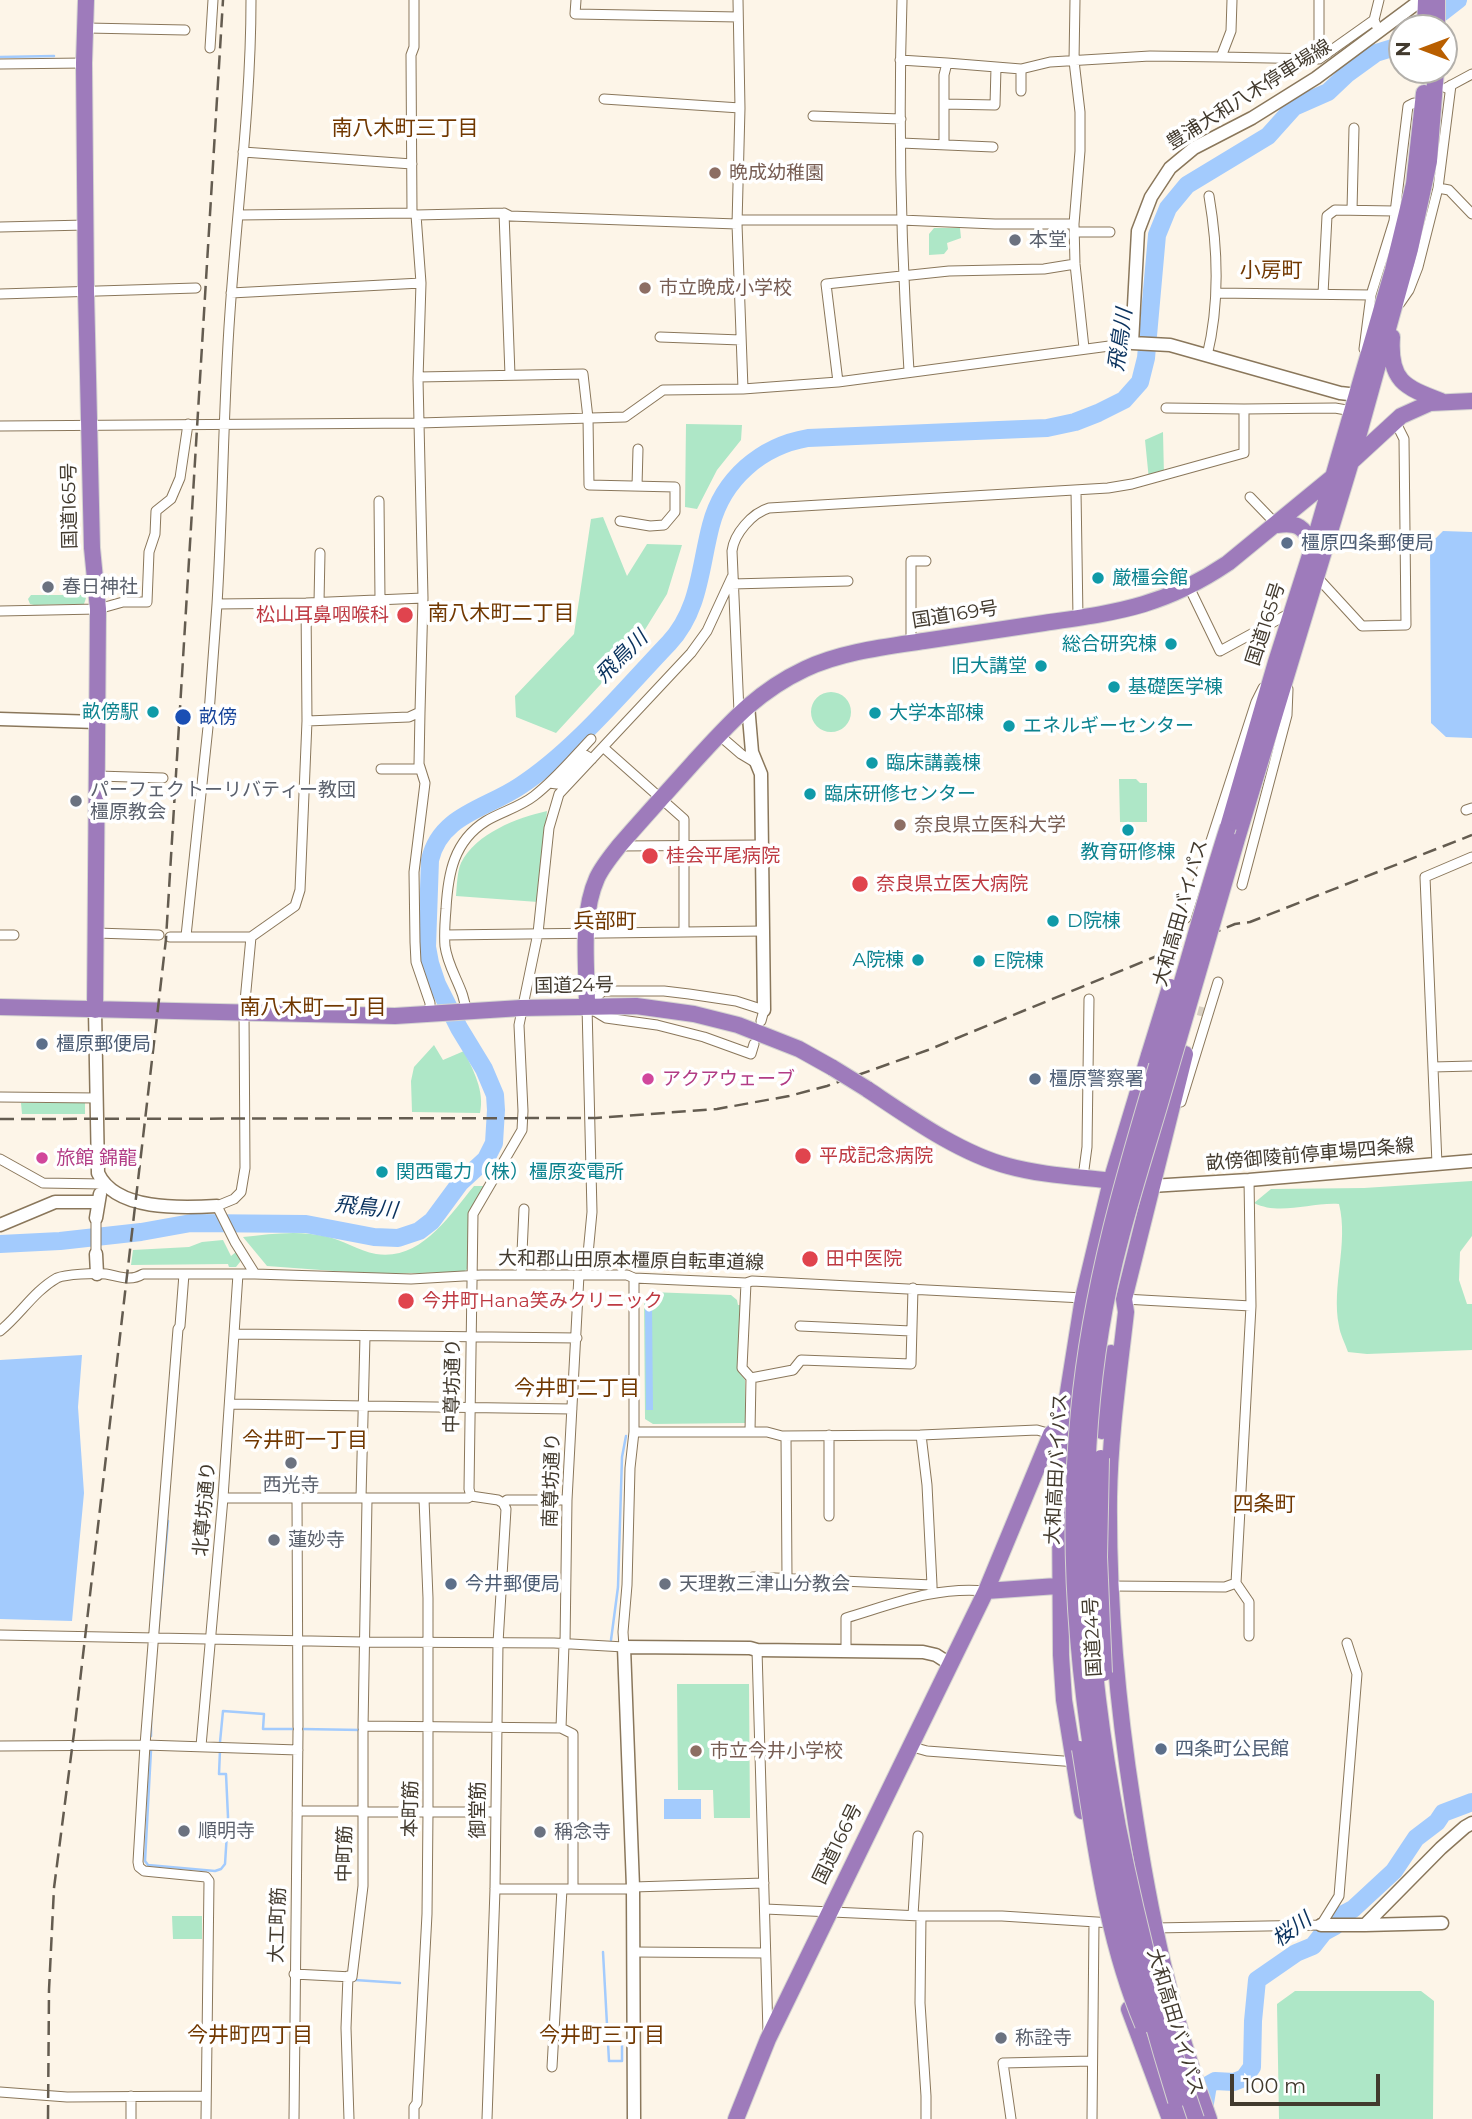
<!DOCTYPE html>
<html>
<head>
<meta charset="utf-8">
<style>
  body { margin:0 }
  #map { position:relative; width:1472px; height:2119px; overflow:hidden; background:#fdf5e8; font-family:Montserrat,sans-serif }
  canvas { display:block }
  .north { position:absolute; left:1388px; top:14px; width:70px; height:70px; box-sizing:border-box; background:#fff; border:2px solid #b3b0ab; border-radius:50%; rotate:270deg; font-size:19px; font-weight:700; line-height:28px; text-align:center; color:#423a2e }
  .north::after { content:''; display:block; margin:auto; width:24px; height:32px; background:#b95f00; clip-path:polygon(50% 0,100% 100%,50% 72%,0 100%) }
  .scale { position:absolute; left:1230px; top:2074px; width:150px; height:32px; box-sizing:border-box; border:4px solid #423a2e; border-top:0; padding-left:9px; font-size:21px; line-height:24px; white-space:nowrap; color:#423a2e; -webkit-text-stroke:5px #fff; paint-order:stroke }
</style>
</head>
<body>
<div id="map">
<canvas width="1472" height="2119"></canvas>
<div class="north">N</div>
<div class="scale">100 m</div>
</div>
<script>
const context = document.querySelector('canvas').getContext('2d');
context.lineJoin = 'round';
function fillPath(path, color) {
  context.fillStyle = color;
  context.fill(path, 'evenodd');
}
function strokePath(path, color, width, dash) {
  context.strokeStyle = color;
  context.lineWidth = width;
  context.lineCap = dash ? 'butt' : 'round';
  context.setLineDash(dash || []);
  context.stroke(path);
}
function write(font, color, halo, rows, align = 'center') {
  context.font = font + ' Montserrat,"Noto Sans JP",sans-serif';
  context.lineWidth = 7;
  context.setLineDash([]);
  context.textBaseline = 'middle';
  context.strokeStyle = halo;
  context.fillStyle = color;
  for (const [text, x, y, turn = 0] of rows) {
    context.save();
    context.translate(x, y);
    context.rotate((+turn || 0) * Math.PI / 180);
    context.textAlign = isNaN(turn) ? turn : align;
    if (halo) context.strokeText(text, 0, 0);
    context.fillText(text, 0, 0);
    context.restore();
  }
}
const green = new Path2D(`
  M934 228H960L961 238 947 243 948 249 944 254 929 255V234Z
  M686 424 742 425 741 440 717 470 697 509 685 507Z
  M1163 432 1164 476 1149 480 1145 440Z
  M603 517 627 576 647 544 682 545 667 594 633 649 556 733 516 717 515 696 574 634 591 519Z
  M31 595H84L86 598 84 604 34 605 30 604 28 599Z
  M811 712a20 20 0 1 1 40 0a20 20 0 1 1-40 0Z
  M1119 779H1136L1140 783H1147V822H1120Z
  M547 811 538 902 456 896C457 886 457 872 461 863 476 833 517 818 547 811Z
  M434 1045 443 1060 464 1051C473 1070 485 1091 480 1113L412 1112 411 1081 414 1067Z
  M85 1102V1114H22L21 1103Z
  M1472 1181V1236L1460 1252 1459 1280 1467 1304H1472V1350L1367 1354 1348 1352C1345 1343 1340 1334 1339 1326 1331 1286 1349 1244 1339 1204 1311 1202 1280 1216 1254 1203L1271 1189 1364 1188Z
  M474 1186H487L469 1212 467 1269 464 1272 375 1274 267 1266 243 1237C270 1234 297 1230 324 1236 342 1239 358 1251 376 1254 421 1261 449 1216 474 1186Z
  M223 1240 231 1256 236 1252 240 1258V1262L236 1267H229L228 1264 131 1265 133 1250 189 1247 202 1242Z
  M650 1292 731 1295 737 1300 738 1305H741L738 1371 745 1380V1423L653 1424 645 1419 644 1297Z
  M677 1684H749L750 1818H714L713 1790H678Z
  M172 1916H202V1939H173Z
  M1295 1991H1421L1434 2001 1433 2119H1279L1277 2004Z`);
const water = new Path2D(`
  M1443 531 1472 532V738L1446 737 1431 723 1430 544Z
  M645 1303H652L653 1410H646Z
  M82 1355 78 1407 84 1493 72 1621 0 1619V1360Z
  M664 1799H701V1819H664Z`);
const stream = new Path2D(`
  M0 57 54 56
  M158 1631 168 1521
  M611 1640 618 1587 622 1457 626 1436
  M302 1729 361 1730
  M151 1736V1719
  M220 1742 223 1711 264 1714 263 1729H295
  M151 1750 145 1861 148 1865 215 1871 221 1869 225 1864 228 1817 226 1774H219L220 1750
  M603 1952 609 2061H622V2043
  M355 1980 400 1983`);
const river = new Path2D(`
  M1427 24 1458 0
  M0 1244 60 1241 141 1232 191 1223 306 1224 374 1237 398 1238 419 1231 432 1221 460 1183 486 1159 494 1143 496 1110 495 1095 484 1069 459 1028 437 984 430 963 427 947 430 860C440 815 486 809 520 786 574 751 624 690 669 643 700 610 700 566 711 525 723 479 761 446 808 438L1047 428 1075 422 1098 413 1124 400 1140 382 1146 358 1157 235 1168 208 1187 185 1268 136 1294 107 1328 92 1347 74 1376 53 1402 45
  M1204 2109 1208 2085 1215 2081 1234 2082 1244 2078 1252 2067 1253 2021 1257 1980 1296 1953 1313 1946 1324 1932 1335 1926 1334 1919 1353 1909 1394 1871 1416 1838 1437 1822 1443 1813 1472 1802`);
const streetTunnel = new Path2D(`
  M1185 1007 1207 1013`);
const street = new Path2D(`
  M251 0C251 104 237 208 230 312 223 409 223 507 217 604L306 603 423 598
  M576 0 575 14 738 17
  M738 0 740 108 737 224 743 389
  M902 0C898 123 901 248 909 371
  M1075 0 1074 61 1080 112V151L1074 224 1075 264 1084 348
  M1232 0 1231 31 1221 57 1319 59 1374 20
  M1376 25 1374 20 1379 0
  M87 28 185 30
  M210 48 213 0
  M1319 59V0
  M900 60 947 63 944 75V143
  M947 63 1021 69 1050 62 1150 56 1221 57
  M0 64 84 63
  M1021 69V91
  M1446 88 1472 74
  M604 99 740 108
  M944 104 995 105 996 67
  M813 116 901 119
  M901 143 993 147
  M243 152 412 164
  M1438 188 1449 190 1472 214
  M1352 210 1354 128
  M504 213 510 375
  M238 215 412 213
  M416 215 504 213 510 216 737 224
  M737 220H901L995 224H1074
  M0 227 86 225
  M1075 232H1110
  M231 293 421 283
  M1216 293 1371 295
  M0 294 196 288
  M1323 294 1327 216 1335 210 1394 211
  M1400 303 1409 290 1418 267 1438 188 1451 85
  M660 337 741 340
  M1364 349 1371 295 1394 221 1408 106 1414 103
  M1207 356C1220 303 1218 249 1209 196
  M418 377 583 374 588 418 589 485 675 487V512L664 525 650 526 620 521
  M838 382 826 284 949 271 1044 269 1075 264
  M1166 408 1244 409
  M0 426 419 423 625 417 663 390 743 389 838 382 1132 343
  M637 486 638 449
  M1076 491 1078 618
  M1250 497 1277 525
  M379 501 380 599
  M1317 577 1362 626 1406 625 1404 439 1395 421
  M732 584 848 581
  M1189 587 1220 651 1292 612
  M319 602 320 553
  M0 611 98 609 123 602H147L149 552 155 534 156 511 171 499 180 478 188 424
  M911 643V561H926
  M420 712 419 764 425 783 414 872 415 942 416 962 430 1003V1015
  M739 712 732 551C734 534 752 513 769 508L1108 488 1132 484 1244 453V409L1335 408 1352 411
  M307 721 409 717 420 712 423 598 418 379 421 283 416 215 412 213 411 55 414 47V0
  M719 735 741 754 756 763
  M604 748 684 819V931
  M381 769H420
  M98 776 163 778
  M549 783 557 784 585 755 592 759
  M1466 810 1472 808
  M619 846 763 845
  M1242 885 1287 715 1288 689
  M1186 918 1256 702 1263 688
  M96 933 159 935
  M0 935H14
  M445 935 764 931
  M186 936 208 727 217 604
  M170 937H251L295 906 300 890 307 721 306 603
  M251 937 244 1012 245 1168 241 1192 234 1199 217 1206 235 1242 255 1274
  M588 1005 603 991H664L689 994 736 1001 764 1010 761 1021
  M591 1009 606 1018 657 1025 704 1037 751 1054 754 1044
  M466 1012C465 989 448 970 445 946 444 934 445 921 446 909 448 873 454 841 486 821 501 812 520 807 534 796 555 780 573 758 591 739
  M1433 1067 1472 1066
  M0 1097 97 1098
  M1181 1102 1218 982
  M0 1159 43 1183 103 1184
  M1437 1164 1425 877 1472 857
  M1083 1177 1087 1147 1089 999
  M1249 1180 1251 1306 1236 1583 1249 1602V1636
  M96 1218V1254
  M184 1274 180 1326 178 1329 145 1745 138 1862 139 1867 144 1871 206 1877 209 1881 206 2119
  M521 1274 524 1209
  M586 1275 592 1212 587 1006
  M746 1283 742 1368 751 1378 750 1431
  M1124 1299 1251 1306
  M800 1326 911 1331
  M0 1331C20 1315 34 1291 57 1278 66 1274 95 1273 106 1274 119 1276 130 1282 143 1274H255L411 1279 481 1275H627L634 1278 746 1283 752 1281 1083 1298
  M235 1334 577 1338
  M751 1378 793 1370 801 1360 911 1364 913 1288
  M230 1404 572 1409
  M634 1432H767L782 1436 921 1435 1037 1430 1051 1434
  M921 1435 927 1485 932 1585
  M786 1436 787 1578
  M471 1496 469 1489 473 1214 522 1130 523 1111 519 1025 538 933 549 828 559 794 691 653 707 631 732 577
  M223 1498H468L471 1496 498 1500 503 1503 507 1500H567
  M361 1498 365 1336
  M297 1499 298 1727
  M829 1516V1435
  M753 1577 932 1585V1592
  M1111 1586 1225 1587 1236 1583
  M0 1635 363 1642 554 1643 624 1647 623 1632 627 1585 630 1468 634 1432V1278
  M565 1644 567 1500 579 1275
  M757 1650 768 2033
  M846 1650V1618C893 1604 936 1586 986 1591
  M363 1726 561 1728 564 1644
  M363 1728 367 1500
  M561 1728 573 1734V1889
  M0 1746 145 1745 298 1750
  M201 1746 223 1498 238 1274
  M909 1746 927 1751 1077 1762
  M297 1811H363
  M363 1812H495
  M633 1887 764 1883
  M495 1889H633
  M765 1909 921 1916H1002L1112 1923
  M913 1915 918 1836
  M921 1916 920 2003 926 2096V2119
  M1154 1928 1321 1925 1339 1896 1357 1674 1347 1643
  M634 1952 765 1953
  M294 1974 352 1977 363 1886V1731
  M348 1976 346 2028 349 2119
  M552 2067 562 1889
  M0 2092 67 2097 206 2096
  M131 2096V2119
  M294 2119 298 1731
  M414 2119V2107L417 2103 427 1914 428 1813V1598L424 1499
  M487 2119 495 1889 498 1643 506 1509 503 1503
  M1011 2119 1003 2063 1092 2061
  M1092 2119 1094 1922`);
const secondary = new Path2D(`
  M1366 396 1340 393 1170 345 1132 343 1138 231 1151 197 1170 168 1194 148 1252 118 1316 78 1421 0
  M748 705 752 752 761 774 764 1010
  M0 719 97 722
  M95 1010 98 1173C115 1211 181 1208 217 1206
  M1151 1186 1249 1180 1472 1161
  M96 1218 100 1194
  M0 1225 55 1202H97
  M96 1254 97 1274
  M1321 1925H1365L1441 1848 1465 1827 1472 1823
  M1365 1925 1442 1923
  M634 2119 633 1887 624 1647 750 1648 757 1650 923 1652 936 1655 950 1664`);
const highway = new Path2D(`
  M86 0 84 63 86 291 92 548 98 609 95 1010
  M1425 28 1426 0
  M1437 28V0
  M1392 337C1389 381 1404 387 1441 401
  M1277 525C1298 522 1304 527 1313 546
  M1228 827 1276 662 1313 546 1393 270 1414 184 1424 93
  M1236 842 1351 462 1410 249 1429 161 1436 70
  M587 1006C587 966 580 916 597 878 602 867 611 856 619 846 643 818 668 791 693 763 729 724 756 692 805 669 841 652 884 647 924 641 964 635 1004 629 1044 623 1118 612 1163 607 1228 563L1351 462 1401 416 1430 403 1472 401
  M0 1007 395 1016 521 1008 636 1006 694 1014 738 1025 799 1049 833 1068
  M1185 1054 1124 1299 1126 1312C1119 1374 1110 1435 1109 1497 1108 1601 1117 1702 1133 1804 1149 1911 1171 2017 1209 2119
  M867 1089C909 1117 959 1153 1008 1166 1044 1176 1084 1177 1121 1182
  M1102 1431 1111 1353
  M986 1591 1071 1585
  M1082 1811 1064 1700 1061 1655 1060 1506 1064 1417 1083 1298 1111 1181 1149 1055
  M1129 2009 1170 2119
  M1176 2101 1182 2119
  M736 2119 768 2039 986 1591 1051 1434 1062 1425 1063 1419`);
const rail = new Path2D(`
  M0 1119 596 1118 717 1109 789 1096 827 1086 928 1050 1235 924 1250 922 1472 835
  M48 2119 49 1990 54 1888 74 1733 166 939 223 0`);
const highwayBridge = new Path2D(`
  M1149 1055 1170 987
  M833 1068 867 1089
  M1101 1458 1099 1557 1104 1673
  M1080 1749C1095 1842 1106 1938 1143 2025
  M1176 2101C1107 1878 1056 1645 1079 1411 1092 1274 1131 1153 1170 1022 1190 957 1207 892 1228 827
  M1196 2119C1162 2023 1138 1926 1118 1827 1087 1663 1074 1495 1101 1330 1113 1254 1137 1181 1159 1107 1185 1019 1210 930 1236 842`);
const markers = [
  [715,173,7,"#8d6e63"],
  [1015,240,7,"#6b7280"],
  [645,288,7,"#8d6e63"],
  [1287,543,7,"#5c6f8a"],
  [1098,578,7,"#0f9aa8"],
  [48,587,7,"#6b7280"],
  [405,615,9,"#e0444e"],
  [1171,644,7,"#0f9aa8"],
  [1041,666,7,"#0f9aa8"],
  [1114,687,7,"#0f9aa8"],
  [153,712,7,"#0f9aa8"],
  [875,713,7,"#0f9aa8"],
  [183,717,9,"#1a4fb4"],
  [1009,726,7,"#0f9aa8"],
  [872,763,7,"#0f9aa8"],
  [810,794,7,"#0f9aa8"],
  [76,801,7,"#6b7280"],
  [900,825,7,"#8d6e63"],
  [1128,830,7,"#0f9aa8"],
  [650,856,9,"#e0444e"],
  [860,884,9,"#e0444e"],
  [1053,921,7,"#0f9aa8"],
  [918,960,7,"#0f9aa8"],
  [979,961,7,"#0f9aa8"],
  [42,1044,7,"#5c6f8a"],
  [648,1079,7,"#d1479c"],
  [1035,1079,7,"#5c6f8a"],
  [803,1156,9,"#e0444e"],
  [42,1158,7,"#d1479c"],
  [382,1172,7,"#0f9aa8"],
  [810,1259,9,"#e0444e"],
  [406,1301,9,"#e0444e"],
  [291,1463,7,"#6b7280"],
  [274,1540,7,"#6b7280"],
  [451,1584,7,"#5c6f8a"],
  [665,1584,7,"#6b7280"],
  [1161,1749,7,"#5c6f8a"],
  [696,1751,7,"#8d6e63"],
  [184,1831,7,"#6b7280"],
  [540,1832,7,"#6b7280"],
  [1001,2038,7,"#6b7280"]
];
const streetNames = [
  ["豊浦大和八木停車場線",1249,95,-32],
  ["国道165号",70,506,-91],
  ["国道169号",955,615,-9],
  ["国道165号",1266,624,-72],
  ["大和高田バイパス",1181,913,-74],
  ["国道24号",574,986,-1],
  ["畝傍御陵前停車場四条線",1310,1155,-5],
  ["大和郡山田原本橿原自転車道線",631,1261,1],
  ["中尊坊通り",453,1386,-89],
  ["大和高田バイパス",1057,1469,-87],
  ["南尊坊通り",552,1480,-88],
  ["北尊坊通り",205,1509,-85],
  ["国道24号",1093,1637,-93],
  ["本町筋",411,1809,-89],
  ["御堂筋",478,1810,-90],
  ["国道166号",838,1844,-64],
  ["中町筋",345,1854,-89],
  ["大工町筋",278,1925,-88],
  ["大和高田バイパス",1175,2022,73]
];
const educationNames = [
  ["晩成幼稚園",729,173],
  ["市立晩成小学校",659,288],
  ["奈良県立医科大学",914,825],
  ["市立今井小学校",710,1751]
];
const worshipNames = [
  ["本堂",1029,240],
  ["春日神社",62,587],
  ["パーフェクトーリバティー教団",90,790],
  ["橿原教会",90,812],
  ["西光寺",291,1485,"center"],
  ["蓮妙寺",288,1540],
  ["天理教三津山分教会",679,1584],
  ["順明寺",198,1831],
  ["稱念寺",554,1832],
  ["称詮寺",1015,2038]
];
const serviceNames = [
  ["橿原四条郵便局",1301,543],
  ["橿原郵便局",56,1044],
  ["橿原警察署",1049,1079],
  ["今井郵便局",465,1584],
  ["四条町公民館",1175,1749]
];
const cultureNames = [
  ["厳橿会館",1112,578],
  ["総合研究棟",1157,644,"right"],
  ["旧大講堂",1027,666,"right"],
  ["基礎医学棟",1128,687],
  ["畝傍駅",139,712,"right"],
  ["大学本部棟",889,713],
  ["エネルギーセンター",1023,726],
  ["臨床講義棟",886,763],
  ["臨床研修センター",824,794],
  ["教育研修棟",1128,852,"center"],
  ["D院棟",1067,921],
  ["A院棟",904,960,"right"],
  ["E院棟",993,961],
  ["関西電力（株）橿原変電所",396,1172]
];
const healthNames = [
  ["松山耳鼻咽喉科",389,615,"right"],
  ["桂会平尾病院",666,856],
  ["奈良県立医大病院",876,884],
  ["平成記念病院",819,1156],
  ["田中医院",826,1259],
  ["今井町Hana笑みクリニック",422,1301]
];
const transitNames = [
  ["畝傍",199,717]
];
const hotelNames = [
  ["アクアウェーブ",662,1079],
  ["旅館 錦龍",56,1158]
];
const neighbourhoodNames = [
  ["南八木町三丁目",405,129],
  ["小房町",1271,271],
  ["南八木町二丁目",501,614],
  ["兵部町",605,922],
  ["南八木町一丁目",313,1008],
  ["今井町二丁目",577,1389],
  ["今井町一丁目",305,1441],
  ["四条町",1264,1505],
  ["今井町四丁目",250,2036],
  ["今井町三丁目",602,2036]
];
const waterNames = [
  ["飛鳥川",1121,340,-82],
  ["飛鳥川",622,657,-45],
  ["飛鳥川",366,1208,6],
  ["桜川",1292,1930,-36]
];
fillPath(green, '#aee7c7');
fillPath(water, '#a3cbfd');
strokePath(stream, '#a3cbfd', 2.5);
strokePath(river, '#a3cbfd', 18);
strokePath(streetTunnel, '#d8d0c3', 9, [9, 4.5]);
strokePath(street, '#8a775b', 11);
strokePath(secondary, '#8a775b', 15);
strokePath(highway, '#d5d4d1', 18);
strokePath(street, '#fff', 9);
strokePath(secondary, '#fff', 12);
strokePath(highway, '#9e7bbb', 16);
strokePath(rail, '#645c50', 2.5, [14, 7]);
strokePath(highwayBridge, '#d5d4d1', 18, []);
strokePath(highwayBridge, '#9e7bbb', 16);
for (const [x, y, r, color] of markers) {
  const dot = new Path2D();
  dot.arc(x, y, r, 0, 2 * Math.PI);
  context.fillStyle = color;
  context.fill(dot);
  strokePath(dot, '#fff', 2.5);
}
write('19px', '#423a2e', '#fff', streetNames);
write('19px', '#785e54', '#fff', educationNames, 'left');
write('19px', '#5b616d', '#fff', worshipNames, 'left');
write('19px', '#4e5e75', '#fff', serviceNames, 'left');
write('19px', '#0d838f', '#fff', cultureNames, 'left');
write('19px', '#be3a42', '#fff', healthNames, 'left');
write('19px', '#164399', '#fff', transitNames, 'left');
write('19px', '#b23c85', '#fff', hotelNames, 'left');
write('21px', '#713801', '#fff', neighbourhoodNames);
write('italic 21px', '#0a325e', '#fff', waterNames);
</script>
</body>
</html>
